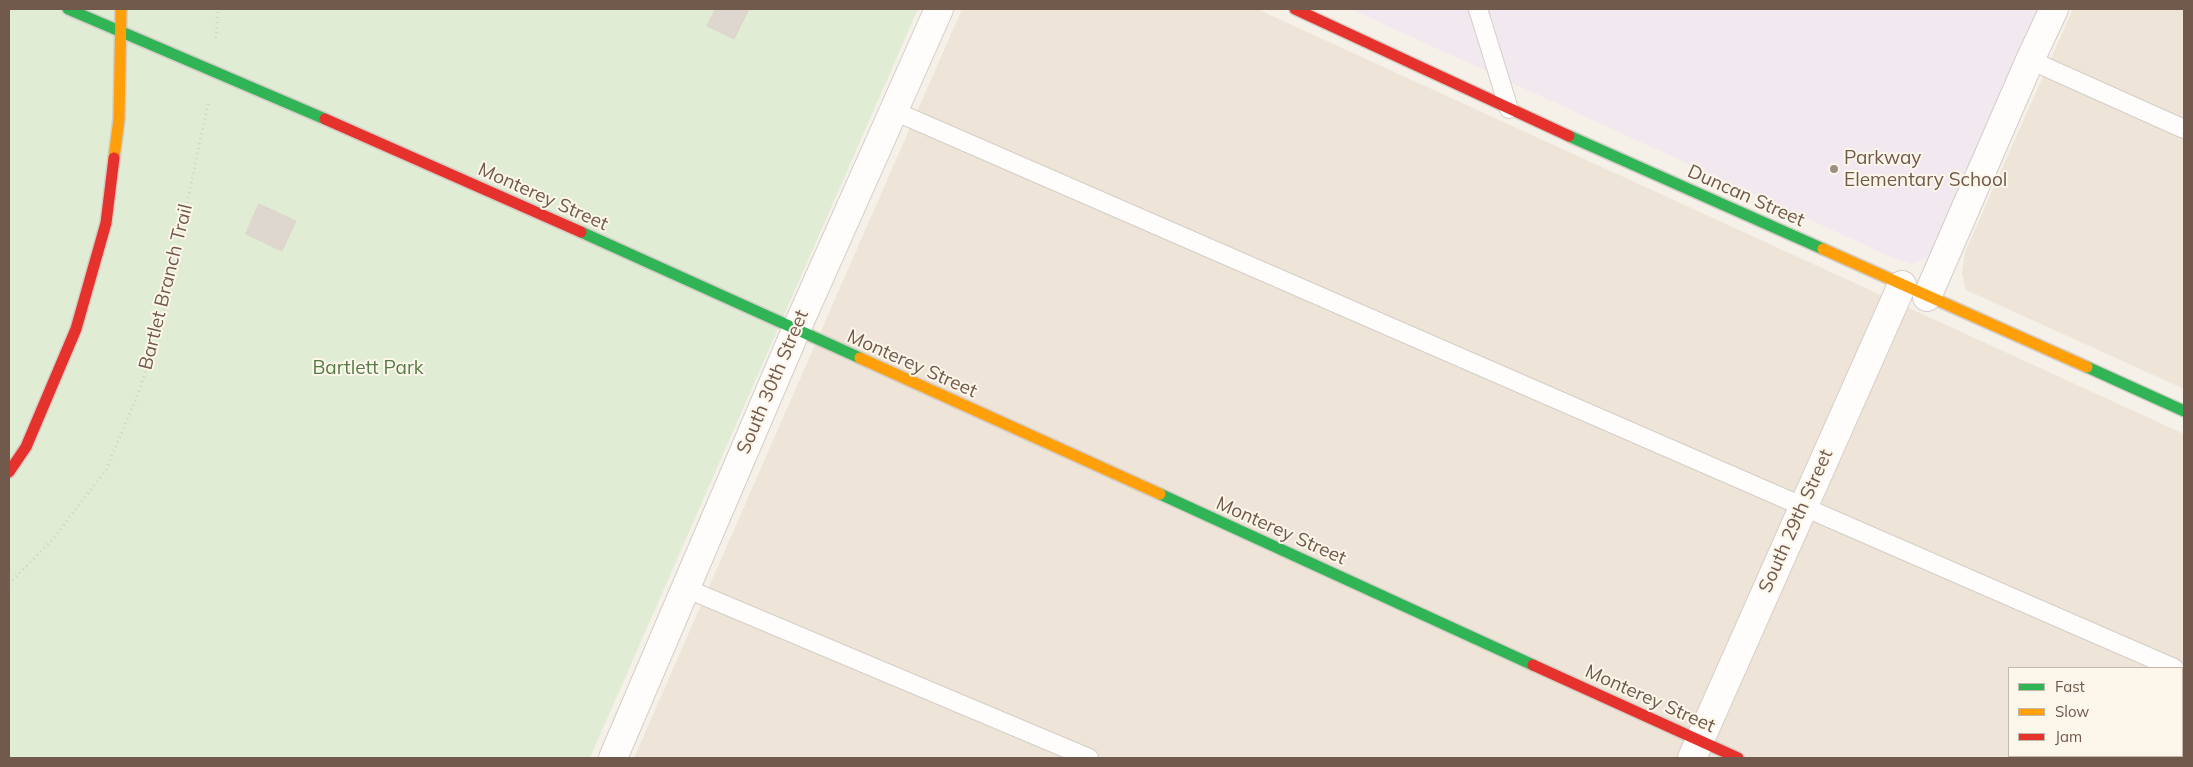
<!DOCTYPE html>
<html>
<head>
<meta charset="utf-8">
<style>
  body { margin:0 }
  #map { position:relative; width:2193px; height:767px; overflow:hidden; background:#f5f1e9; font-family:Mulish,sans-serif }
  canvas { display:block }
  .frame { position:absolute; inset:0; border:10px solid #715a4c; pointer-events:none }
  .legend { position:absolute; left:2008px; top:667px; width:175px; height:90px; box-sizing:border-box; background:#fdf6ea; border:1px solid #c5b8ab; margin:0; padding:6px 9px; list-style:none; font-size:15px; color:#715a4c }
  .legend li { display:flex; align-items:center; gap:10px; height:25px }
  .legend b { width:25px; border:1px solid #c5b8ab }
</style>
</head>
<body>
<div id="map">
<canvas width="2193" height="767"></canvas>
<div class="frame"></div>
<ul class="legend">
<li><b style="height:6px;background:#30b455"></b>Fast</li>
<li><b style="height:6px;background:#ff9f0a"></b>Slow</li>
<li><b style="height:6px;background:#e5322d"></b>Jam</li>
</ul>
</div>
<script>
const context = document.querySelector('canvas').getContext('2d');
context.lineJoin = 'round';
function fillPath(path, color) {
  context.fillStyle = color;
  context.fill(path, 'evenodd');
}
function strokePath(path, color, width, dash) {
  context.strokeStyle = color;
  context.lineWidth = width;
  context.lineCap = dash ? 'butt' : 'round';
  context.setLineDash(dash || []);
  context.stroke(path);
}
function write(font, color, halo, rows, align = 'center') {
  context.font = font + ' Mulish,sans-serif';
  context.lineWidth = 4;
  context.setLineDash([]);
  context.textBaseline = 'middle';
  context.strokeStyle = halo;
  context.fillStyle = color;
  for (const [text, x, y, turn = 0] of rows) {
    context.save();
    context.translate(x, y);
    context.rotate((+turn || 0) * Math.PI / 180);
    context.textAlign = isNaN(turn) ? turn : align;
    if (halo) context.strokeText(text, 0, 0);
    context.fillText(text, 0, 0);
    context.restore();
  }
}
const residential = new Path2D(`
  M962 9H1257L2184 434V758H634ZM2009 668H2182V756H2009Z
  M2073 9H2184V389L1966 290 1962 273 1965 252Z`);
const education = new Path2D(`
  M1351 9H2039L1939 241 1926 258 1911 264 1891 257Z`);
const green = new Path2D(`
  M9 9H918L590 758H9Z`);
const building = new Path2D(`
  M716 9H749L734 39 707 26Z
  M259 204 296 221 282 251 246 234Z`);
const path = new Path2D(`
  M216 38 218 9
  M9 584 53 539 106 470 140 389 163 315 208 104`);
const lane = new Path2D(`
  M1478 9 1509 109
  M2030 60 2184 129
  M894 111 2174 668
  M685 588 1089 758`);
const street = new Path2D(`
  M1927 297 2030 60 2054 9
  M613 758 796 330 939 9
  M1692 758 1902 285`);
const fast = new Path2D(`
  M68 9 325 119
  M1569 136 1823 249
  M581 232 860 358
  M2087 367 2184 411
  M1160 494 1533 665`);
const slow = new Path2D(`
  M114 158 119 119 121 9
  M1823 249 2087 367
  M860 358 1160 494`);
const jam = new Path2D(`
  M1295 9 1569 136
  M325 119 581 232
  M9 472 26 447 76 329 106 223 114 158
  M1533 665 1738 758`);
const markers = [
  [1834,169,5,"#9f8f83"]
];
const poiNames = [
  ["Parkway",1844,158],
  ["Elementary School",1844,180]
];
const streetNames = [
  ["Duncan Street",1746,196,24],
  ["Monterey Street",543,197,24],
  ["Bartlet Branch Trail",166,287,-76],
  ["Monterey Street",912,364,24],
  ["South 30th Street",773,382,-67],
  ["South 29th Street",1796,521,-66],
  ["Monterey Street",1281,531,24],
  ["Monterey Street",1650,699,24]
];
const parkNames = [
  ["Bartlett Park",368,368]
];
fillPath(residential, '#eee4d7');
fillPath(education, '#f2e8f0');
fillPath(green, '#e1ecd5');
fillPath(building, '#ded7cf');
strokePath(building, '#ddd4cc', 1);
strokePath(lane, '#d4cec7', 20);
strokePath(street, '#d4cec7', 30);
strokePath(fast, '#d4cdc6', 14);
strokePath(slow, '#d4cdc6', 14);
strokePath(jam, '#d4cdc6', 14);
strokePath(path, '#d6cfca', 3, [1, 4]);
strokePath(lane, '#fefdfc', 18);
strokePath(street, '#fefdfc', 28);
strokePath(fast, '#30b455', 11);
strokePath(slow, '#ff9f0a', 11);
strokePath(jam, '#e5322d', 11);
for (const [x, y, r, color] of markers) {
  const dot = new Path2D();
  dot.arc(x, y, r, 0, 2 * Math.PI);
  context.fillStyle = color;
  context.fill(dot);
  strokePath(dot, '#fdf6ea', 2);
}
write('19px', '#715a4c', '#fdf6ea', poiNames, 'left');
write('19px', '#715a4c', '#fdf6ea', streetNames);
write('19px', '#557b47', '#fdf6ea', parkNames);
</script>
</body>
</html>
